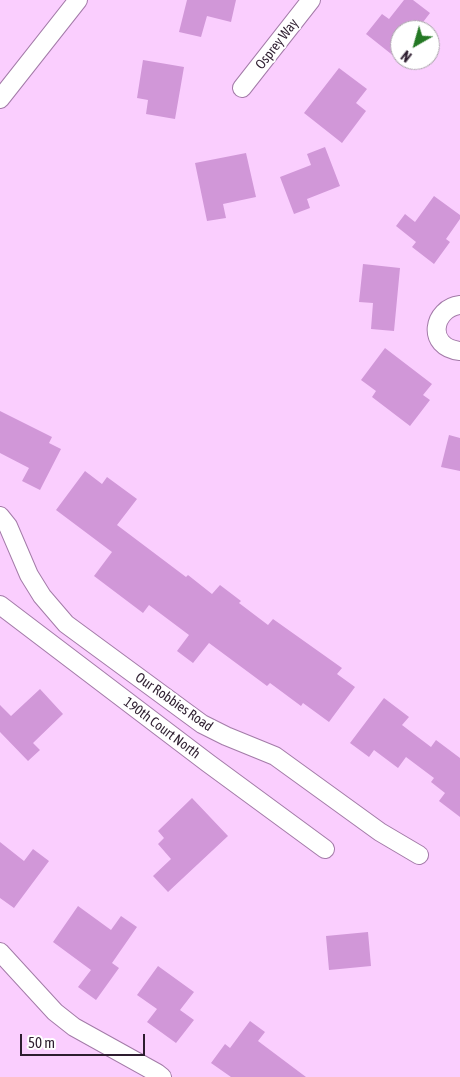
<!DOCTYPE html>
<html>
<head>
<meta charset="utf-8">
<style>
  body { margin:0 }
  #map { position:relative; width:460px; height:1077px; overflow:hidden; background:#facefe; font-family:"Asap Condensed",sans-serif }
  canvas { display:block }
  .north { position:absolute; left:390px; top:20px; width:50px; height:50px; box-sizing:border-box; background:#fff; border:1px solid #aba5ac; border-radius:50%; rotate:218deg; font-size:14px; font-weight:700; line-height:20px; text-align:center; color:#2d1d2f }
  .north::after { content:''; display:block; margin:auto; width:18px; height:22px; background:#247824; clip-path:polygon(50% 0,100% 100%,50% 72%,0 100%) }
  .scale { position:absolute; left:20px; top:1034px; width:125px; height:22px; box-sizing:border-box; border:2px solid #2d1d2f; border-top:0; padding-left:6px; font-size:15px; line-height:18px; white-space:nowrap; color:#2d1d2f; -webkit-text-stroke:4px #fff; paint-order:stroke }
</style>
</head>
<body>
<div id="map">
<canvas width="460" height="1077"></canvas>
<div class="north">N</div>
<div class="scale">50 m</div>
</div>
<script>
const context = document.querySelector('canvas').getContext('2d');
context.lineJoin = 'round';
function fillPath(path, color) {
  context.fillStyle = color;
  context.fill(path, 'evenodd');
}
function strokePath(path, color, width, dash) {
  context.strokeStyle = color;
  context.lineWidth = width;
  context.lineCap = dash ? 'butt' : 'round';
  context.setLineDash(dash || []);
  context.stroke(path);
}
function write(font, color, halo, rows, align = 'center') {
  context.font = font + ' "Asap Condensed",sans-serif';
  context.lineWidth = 4;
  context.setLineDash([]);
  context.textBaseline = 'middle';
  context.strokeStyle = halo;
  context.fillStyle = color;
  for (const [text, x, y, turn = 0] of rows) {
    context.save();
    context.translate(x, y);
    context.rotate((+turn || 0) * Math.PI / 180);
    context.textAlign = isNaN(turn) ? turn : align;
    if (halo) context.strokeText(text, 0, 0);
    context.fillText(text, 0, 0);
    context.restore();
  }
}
const building = new Path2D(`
  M187 0H236L231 22 207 16 201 37 179 32Z
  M404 0H413L430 13 417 30H400V61L366 34 382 14 389 19Z
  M143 60 184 67 175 119 146 114 148 100 137 98Z
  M339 68 367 89 356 103 366 111 342 143 304 113Z
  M325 147 340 186 307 199 310 208 294 214 280 177 311 165 307 154Z
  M246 153 256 197 223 204 226 218 207 221 195 163Z
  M434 196 460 215V219L446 239 450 242 434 264 412 247 416 242 396 226 405 214 415 222Z
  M363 264 400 268 394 331 371 329 373 303 359 302Z
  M385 348 432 384 423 395 430 400 410 426 372 397 376 391 361 380Z
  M0 411 52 437 49 443 61 449 40 490 22 481 29 468 0 453Z
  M449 435 460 438V471L441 467Z
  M85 471 102 484 107 477 137 499 117 525 186 577 188 575 212 594 220 585 241 601 239 603 268 625 273 619 342 668 337 674 355 687 329 722 303 703 301 706 270 683 267 686 209 643 193 663 177 651 189 635 149 605 143 613 94 576 112 552 56 510Z
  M40 689 63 714 33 743 40 750 28 761 0 732V705L11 716Z
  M384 698 409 717 402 725 431 747 436 740 460 758V817L439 801 445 793 431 782 434 778 406 757 398 768 374 750 369 757 350 743Z
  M192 798 228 836 168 892 153 876 171 859 158 844 164 838 158 831Z
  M0 842 24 861 33 849 49 861 14 908 0 898Z
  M78 906 111 930 121 916 137 927 112 963 119 968 96 1000 78 987 91 970 53 942Z
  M368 932 371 966 329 970 326 936Z
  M158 966 194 992 180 1010 194 1020 176 1043 147 1022 157 1009 137 995Z
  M250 1021 265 1032 258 1041 306 1077H231L211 1063 225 1044 230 1048Z`);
const minor = new Path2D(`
  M242 88 311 0
  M0 99 78 0
  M460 305C433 308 425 347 460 351
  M0 516 8 526 29 575 42 596 66 624 202 724 226 736 275 756 380 832 419 855
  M0 605 208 763 325 849
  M0 952 55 1012 74 1027 157 1073 162 1077`);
const streetNames = [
  ["Osprey Way",277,44,-52],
  ["Our Robbies Road",174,702,35],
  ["190th Court North",162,728,37]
];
fillPath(building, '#d197d8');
strokePath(minor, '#a37ba8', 20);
strokePath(minor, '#fff', 18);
write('14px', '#2d1d2f', '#fff', streetNames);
</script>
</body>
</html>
